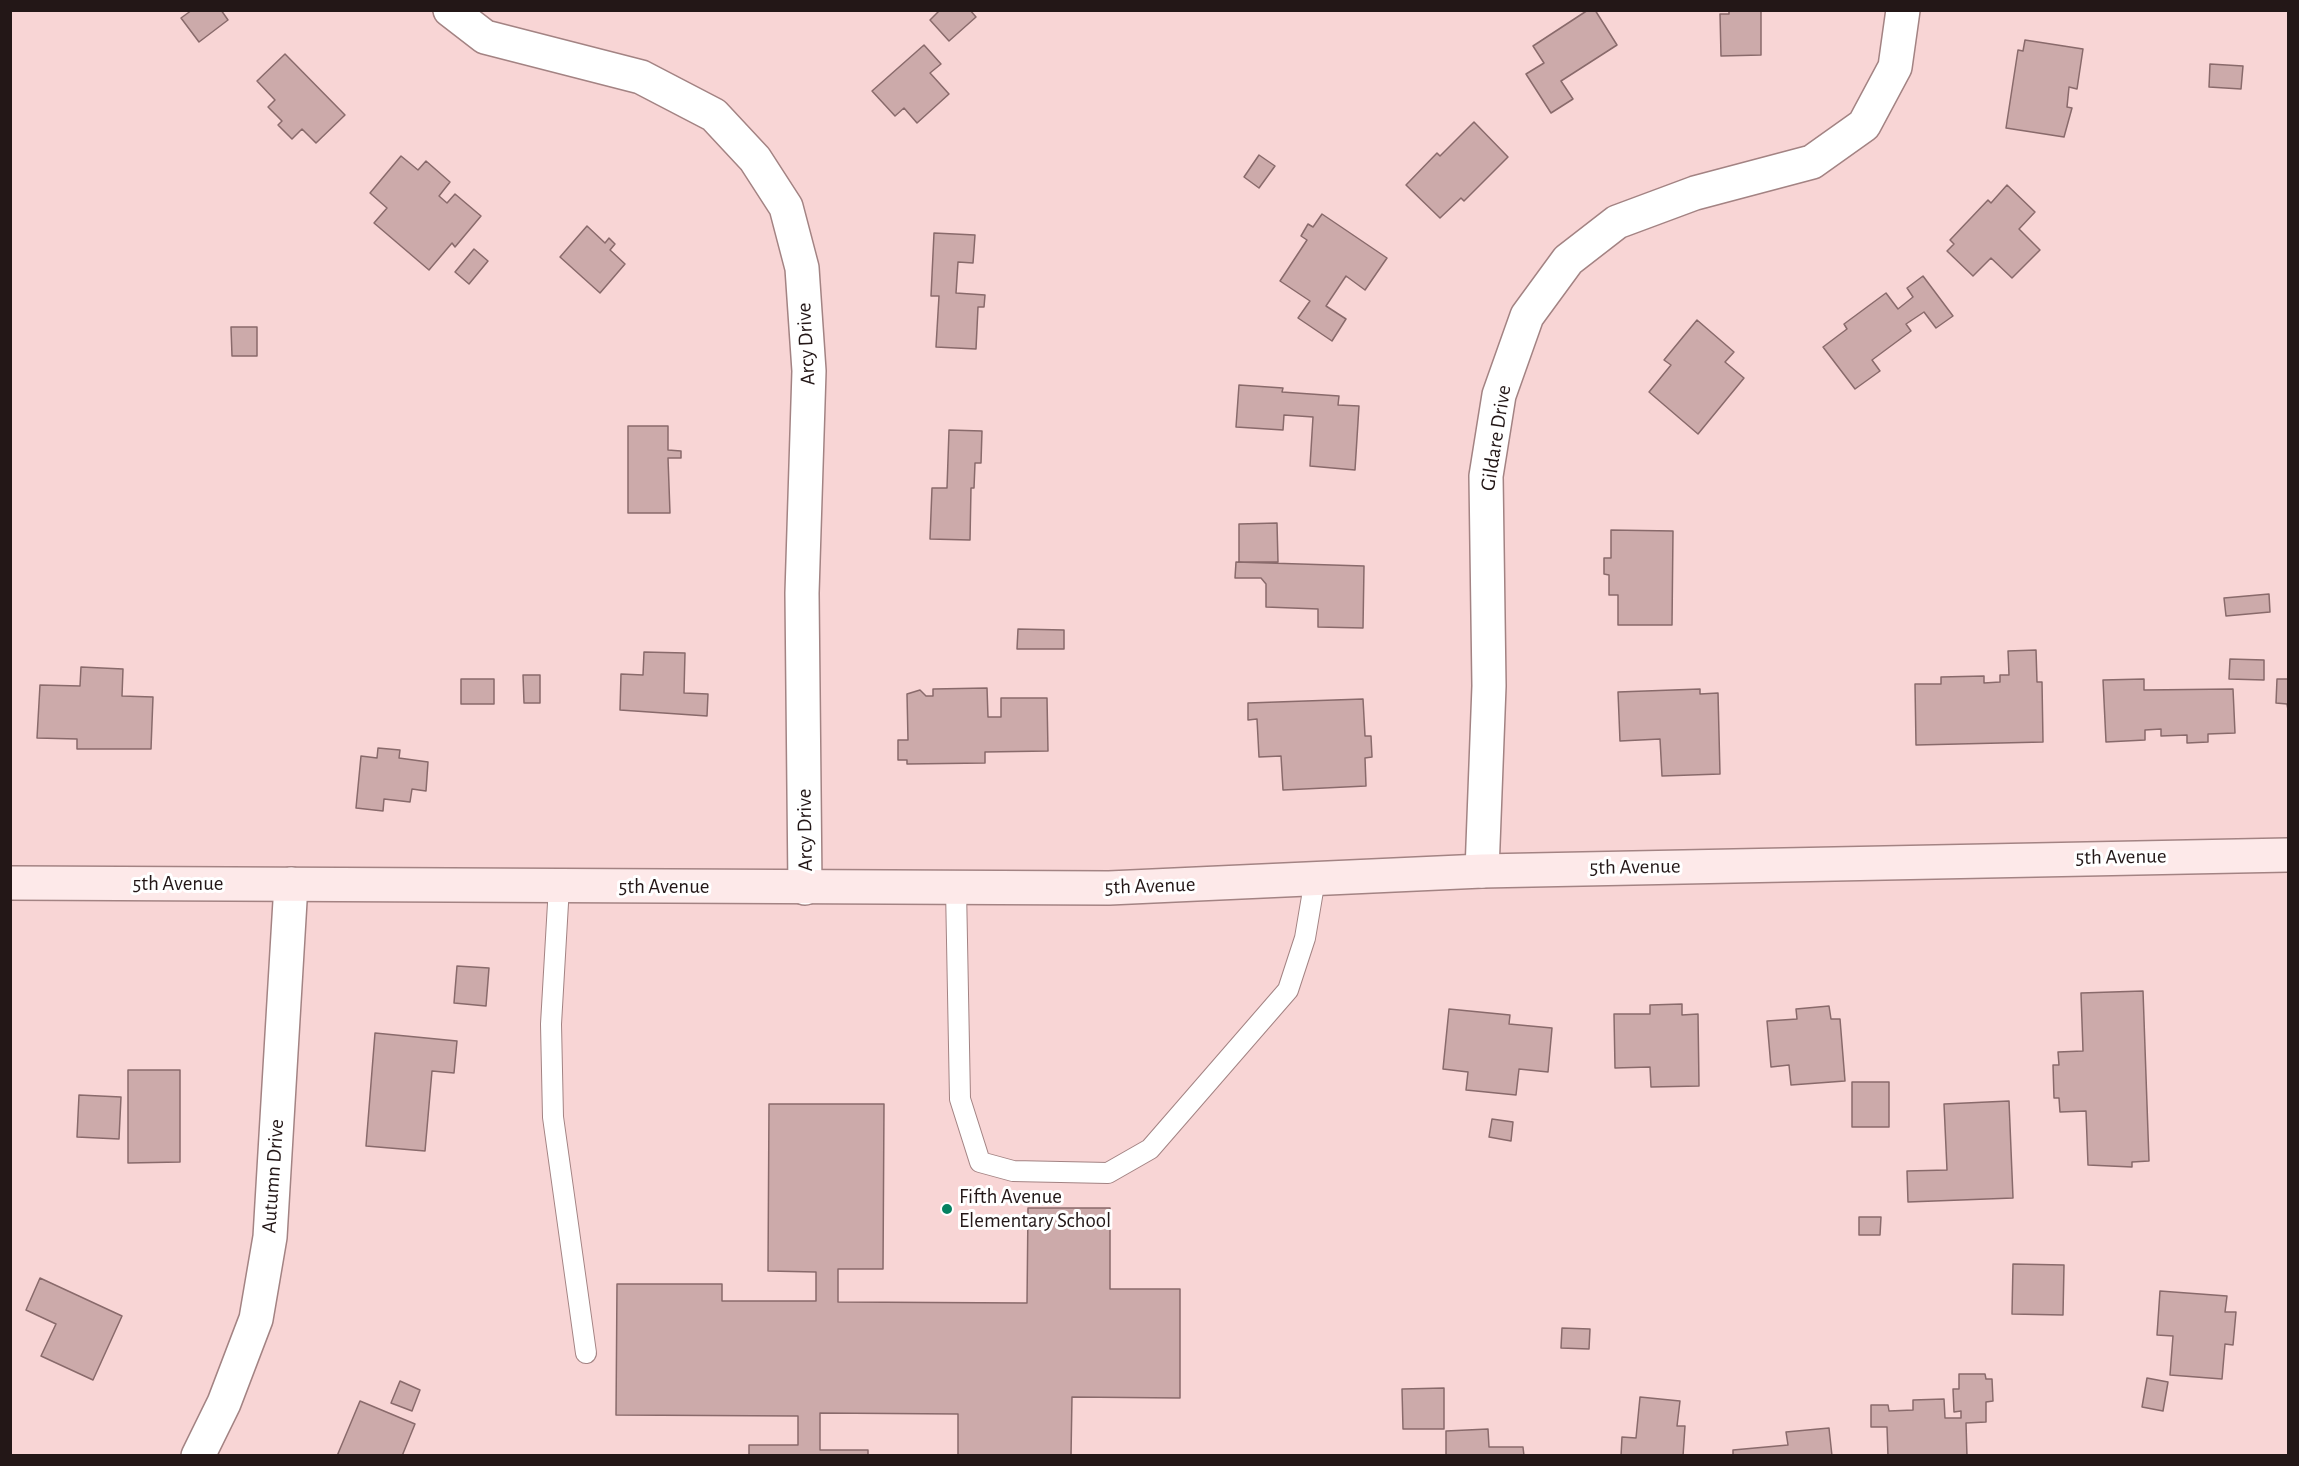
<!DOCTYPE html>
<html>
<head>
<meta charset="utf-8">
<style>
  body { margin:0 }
  #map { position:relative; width:2299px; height:1466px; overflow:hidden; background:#f8d5d5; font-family:"Alegreya Sans",sans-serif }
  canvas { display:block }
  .frame { position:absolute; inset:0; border:12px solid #231717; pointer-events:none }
</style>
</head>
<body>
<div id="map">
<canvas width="2299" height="1466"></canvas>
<div class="frame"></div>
</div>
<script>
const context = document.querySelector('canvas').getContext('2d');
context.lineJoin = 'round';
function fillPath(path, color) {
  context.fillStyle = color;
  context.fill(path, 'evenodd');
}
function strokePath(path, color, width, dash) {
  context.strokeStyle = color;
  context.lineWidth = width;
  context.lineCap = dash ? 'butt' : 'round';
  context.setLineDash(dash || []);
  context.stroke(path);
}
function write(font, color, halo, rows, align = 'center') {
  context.font = font + ' "Alegreya Sans",sans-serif';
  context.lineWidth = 6;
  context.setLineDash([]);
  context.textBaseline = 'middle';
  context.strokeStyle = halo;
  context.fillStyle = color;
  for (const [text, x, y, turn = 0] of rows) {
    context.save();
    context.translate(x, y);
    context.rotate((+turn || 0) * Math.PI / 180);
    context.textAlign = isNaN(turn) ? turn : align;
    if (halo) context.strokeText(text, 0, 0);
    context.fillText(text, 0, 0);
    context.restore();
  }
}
const building = new Path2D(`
  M192 10H221L228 20 199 42 181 18Z
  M940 10H970L976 17 949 41 930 20Z
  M1588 10H1595L1617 45 1561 81 1573 99 1551 113 1526 74 1544 63 1533 46Z
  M1729 10H1761V55L1721 56 1720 14H1729Z
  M2025 40 2083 49 2077 89 2069 87 2067 107 2072 108 2064 137 2006 128 2018 50 2023 51Z
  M924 45 941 64 930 73 949 94 917 123 904 108 895 116 872 91Z
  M285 54 345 115 316 143 302 129 292 139 278 125 282 121 268 107 275 100 257 81Z
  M2210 64 2243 66 2241 89 2209 87Z
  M1474 122 1508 157 1464 201 1461 198 1440 218 1406 185 1437 153 1440 156Z
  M1259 155 1275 166 1259 188 1244 177Z
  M401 156 418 170 426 161 450 182 439 196 447 203 455 194 481 216 455 247 452 243 429 270 374 223 387 208 370 193Z
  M2007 185 2035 212 2019 229 2040 250 2012 278 1991 258 1973 276 1947 251 1954 244 1950 240 1988 200 1991 203Z
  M1322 214 1387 258 1365 290 1346 276 1326 306 1346 319 1332 341 1298 318 1310 301 1280 281 1307 240 1301 236 1308 224 1313 227Z
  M587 226 605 243 609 238 615 244 610 250 625 264 600 293 560 257Z
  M934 233 975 235 973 263 958 262 956 293 985 295 984 307H978L976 349 936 347 939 296H931Z
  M474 249 488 261 469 284 455 272Z
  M1923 276 1953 316 1936 328 1924 312 1906 324 1911 331 1872 360 1880 371 1855 389 1823 347 1847 329 1844 324 1886 293 1898 309 1913 297 1907 288Z
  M1697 320 1734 352 1725 362 1744 378 1698 434 1649 392 1671 365 1664 360Z
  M231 327H257V356H232Z
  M1239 385 1283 388 1282 392 1339 396 1338 405 1359 406 1355 470 1310 466 1313 417 1284 415 1283 430 1236 427Z
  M628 426H668V450L681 451V458H668L670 513H628Z
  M949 430 982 431 981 463H975L974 488H971L970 540 930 539 932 488H947Z
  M1277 523 1278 562H1239V524Z
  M1611 530 1673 531 1672 625H1618V595H1609V575L1604 574V558H1611Z
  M1236 562 1364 566 1363 628 1318 627V609L1266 607V584L1261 578H1235Z
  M2269 594 2270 612 2226 616 2224 598Z
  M1018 629 1064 630V649H1017Z
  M2036 650 2037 682H2042L2043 742 1916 745 1915 684H1941V677L1984 676V683L2000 682V675H2009L2008 651Z
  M644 652 685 653 684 693 708 694 707 716 620 710 621 674 643 675Z
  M2230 659 2264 660V680L2229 679Z
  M81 667 123 669 122 696 153 697 151 749H77V739L37 738 40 685 80 686Z
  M523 675H540V703H524Z
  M461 679H494V704H461Z
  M2144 679V690L2233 689 2235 733 2208 734V742L2187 743V735L2161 736V729L2145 730V740L2106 742 2103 680Z
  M2277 679H2288V710L2287 704 2276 703Z
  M987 688 988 717H1001V698H1047L1048 751 985 752V763L907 764V760H898V740H908L907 694 920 690 926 696H933V689Z
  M1700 689V694L1718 693 1720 774 1662 776 1660 739 1620 741 1618 692Z
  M1363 699 1365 736H1371L1372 757 1365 758 1366 786 1283 790 1281 756 1259 757 1257 719 1248 720V703Z
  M378 748 400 750 399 758 428 762 426 791 412 789 410 802 384 799 383 811 356 808 361 756 377 758Z
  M457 966 489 968 486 1006 454 1003Z
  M2143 991 2149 1161 2132 1162V1167L2088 1165 2086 1111 2060 1112 2059 1098H2054L2053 1065H2059L2058 1052 2083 1051 2081 993Z
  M1682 1004V1015L1698 1014 1699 1086 1651 1087 1650 1067 1615 1068 1614 1014H1650V1005Z
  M1829 1006 1831 1019H1840L1845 1081 1791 1085 1789 1065 1771 1067 1767 1021 1797 1019 1796 1009Z
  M1449 1009 1510 1015 1509 1024 1552 1028 1548 1072 1519 1069 1516 1095 1466 1090 1468 1072 1443 1069Z
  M375 1033 457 1041 454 1073 432 1071 425 1151 366 1146Z
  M128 1070H180V1162L128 1163Z
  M1852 1082H1889V1127H1852Z
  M79 1095 121 1097 119 1139 77 1137Z
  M2009 1101 2013 1198 1908 1202 1907 1171 1947 1170 1944 1104Z
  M769 1104H884L883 1269H838V1302L1027 1303 1028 1208H1110V1289H1180V1398L1072 1397 1071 1456H958V1414L820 1413V1450H868V1456H749V1445H798V1416L616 1415 617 1284H722V1301H816V1272L768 1271Z
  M1492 1119 1513 1122 1511 1141 1489 1137Z
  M1859 1217H1881L1880 1235H1859Z
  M2013 1264 2064 1265 2063 1315 2012 1314Z
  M40 1278 122 1316 93 1380 41 1356 56 1324 26 1310Z
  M2160 1291 2227 1296 2225 1312H2236L2233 1345 2225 1344 2222 1379 2170 1375 2173 1336 2157 1335Z
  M1562 1328 1590 1329 1589 1349 1561 1348Z
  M1959 1374H1985L1986 1379H1992L1993 1401 1986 1402V1422L1966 1423 1967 1456H1888L1887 1427H1871V1405H1888L1889 1411 1913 1410V1400L1944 1399 1945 1418H1961V1411L1954 1412 1953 1389H1959Z
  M2147 1378 2168 1382 2163 1411 2142 1407Z
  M400 1381 420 1390 412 1411 391 1403Z
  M1444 1388V1429H1403L1402 1389Z
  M1640 1397 1680 1401 1677 1426H1685L1683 1456H1621L1622 1437 1636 1438Z
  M360 1401 415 1424 402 1456H337Z
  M1829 1428 1832 1456H1733V1450L1788 1445 1786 1432Z
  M1488 1429 1489 1447H1523L1524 1456H1446V1431Z`);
const lane = new Path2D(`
  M559 886 551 1024 553 1117 586 1353
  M956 888 960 1099 980 1162 1013 1171 1108 1173 1150 1149 1288 990 1305 938 1315 879`);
const street = new Path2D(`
  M450 10 485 37 641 77 714 115 755 159 786 207 802 268 809 371 802 593 805 888
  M1482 871 1489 686 1486 476 1499 395 1527 316 1568 260 1617 222 1695 193 1812 162 1864 125 1895 67 1903 10
  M198 1456 224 1403 256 1319 270 1237 291 884`);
const secondary = new Path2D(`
  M10 883 1109 888 1482 871 2288 855`);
const markers = [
  [947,1209,6,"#058161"]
];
const streetNames = [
  ["Arcy Drive",806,344,-93],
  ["Gildare Drive",1496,438,-81],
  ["Arcy Drive",805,830,-91],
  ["5th Avenue",2121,857,-1],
  ["5th Avenue",1635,867,-1],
  ["5th Avenue",178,884],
  ["5th Avenue",1150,886,-2],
  ["5th Avenue",664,887],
  ["Autumn Drive",273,1176,-86]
];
const poiNames = [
  ["Fifth Avenue",959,1197],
  ["Elementary School",959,1221]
];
fillPath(building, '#caa');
strokePath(building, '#896a6b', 1.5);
strokePath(lane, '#a38383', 22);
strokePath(street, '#a38383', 36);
strokePath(secondary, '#a38383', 36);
strokePath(lane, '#fff', 20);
strokePath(street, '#fff', 33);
strokePath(secondary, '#fde9e9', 33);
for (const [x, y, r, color] of markers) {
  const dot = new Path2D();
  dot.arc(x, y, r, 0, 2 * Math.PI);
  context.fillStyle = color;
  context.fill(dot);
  strokePath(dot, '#fff', 2);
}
write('21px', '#231717', '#fff', streetNames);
write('21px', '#231717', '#fff', poiNames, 'left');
</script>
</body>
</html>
